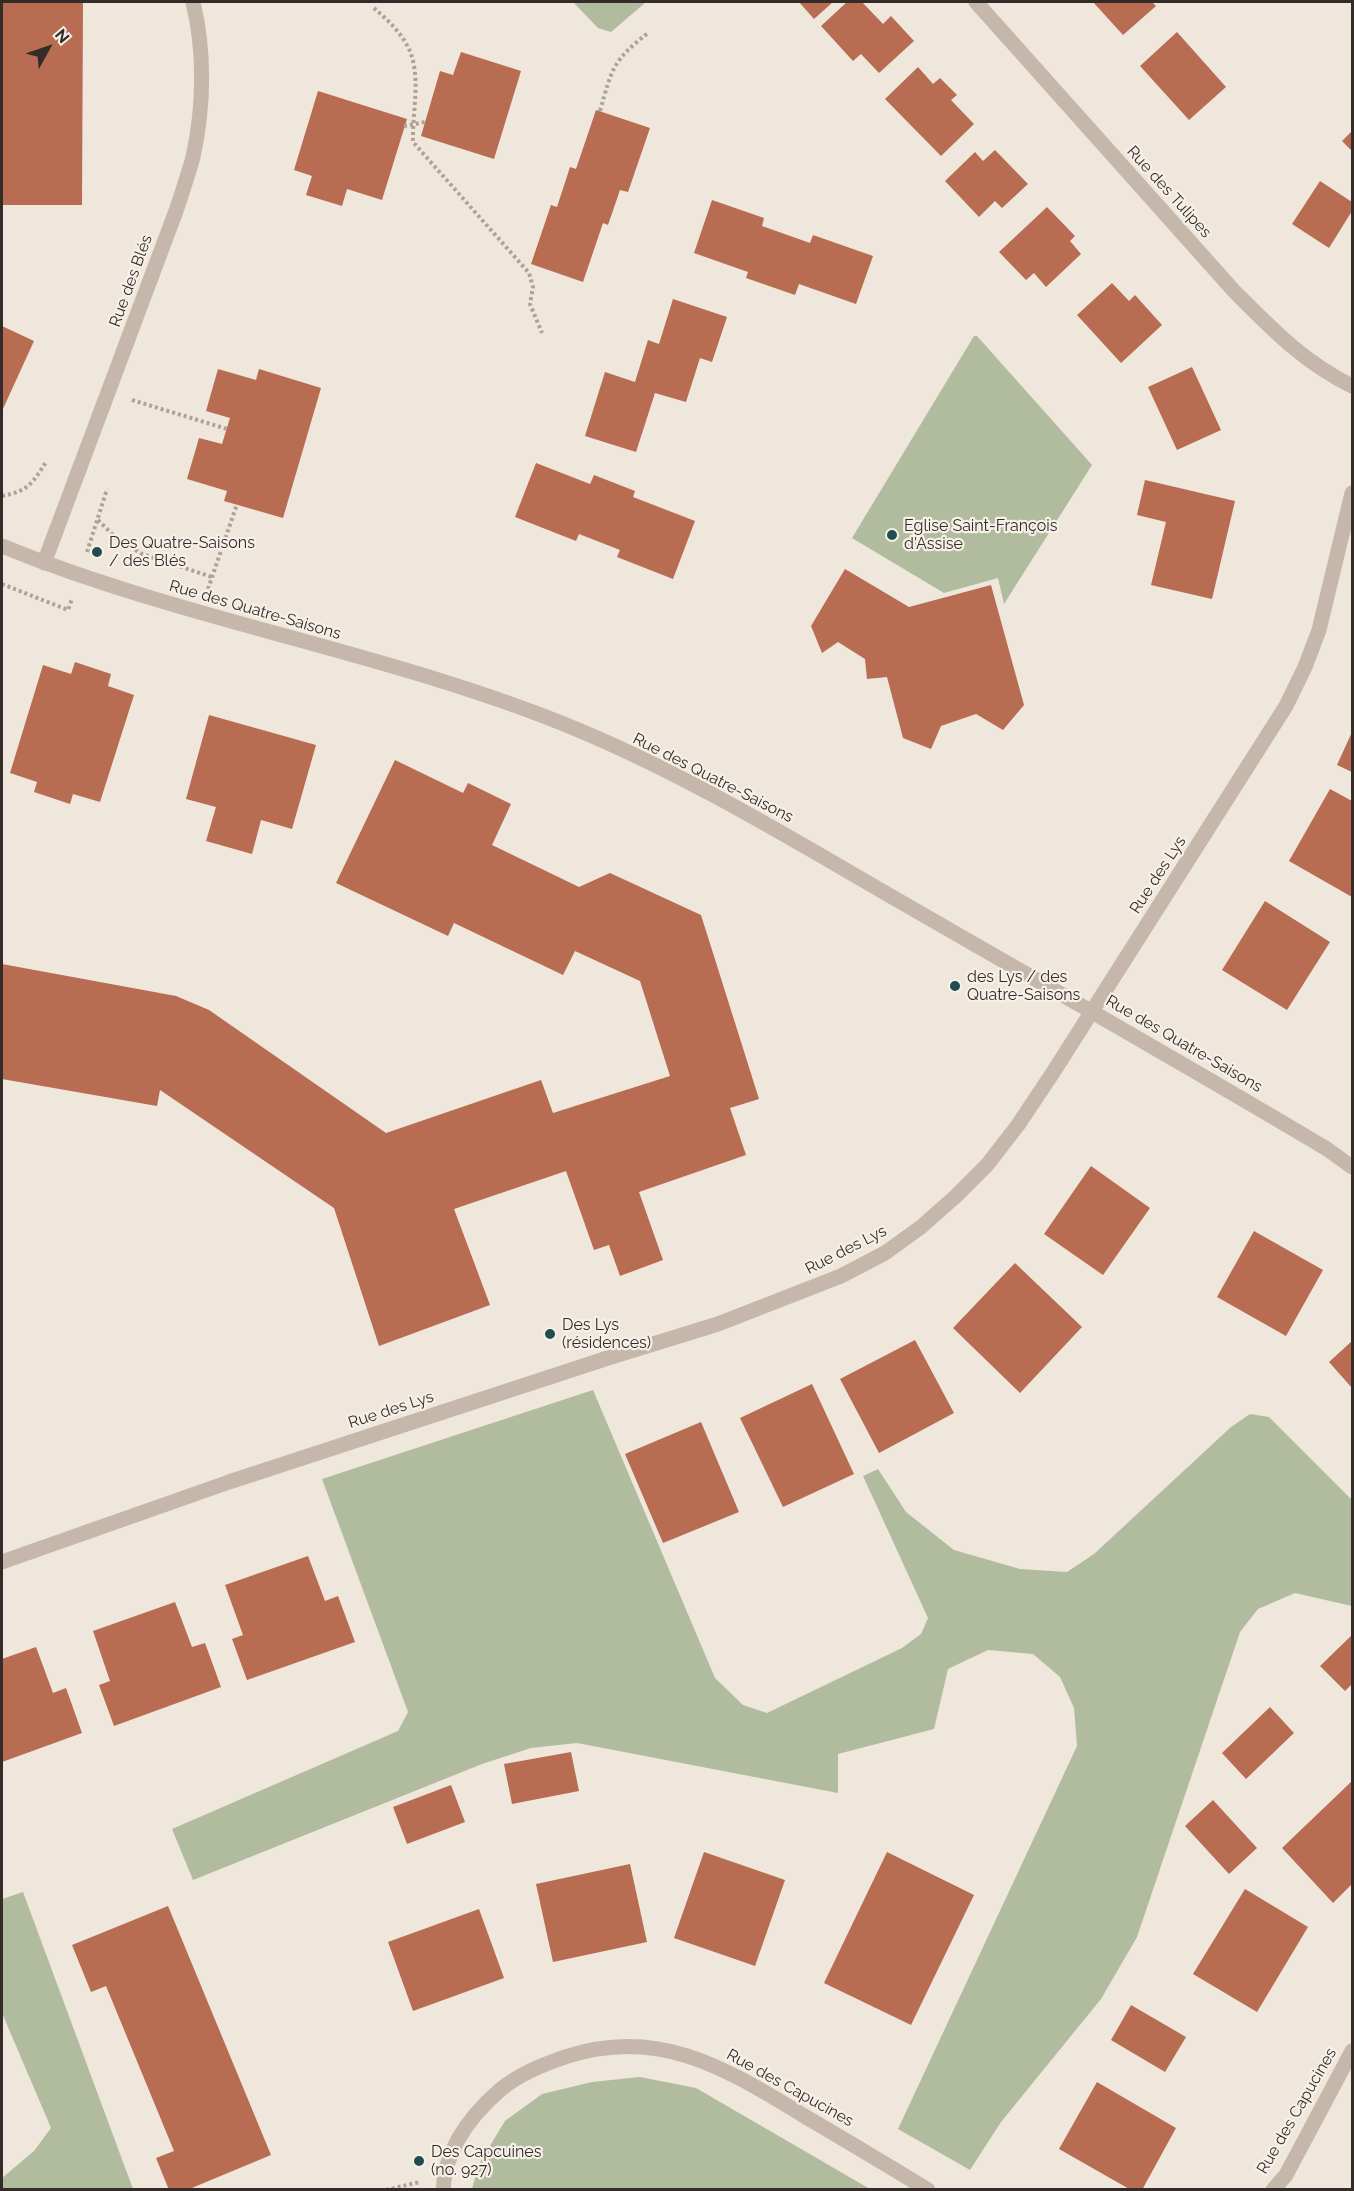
<!DOCTYPE html>
<html>
<head>
<meta charset="utf-8">
<style>
  body { margin:0 }
  #map { position:relative; width:1354px; height:2191px; overflow:hidden; background:#efe6dc; font-family:Raleway,sans-serif }
  canvas { display:block }
  .frame { position:absolute; inset:0; border:3px solid #342c28; pointer-events:none }
  .north { position:absolute; left:18px; top:18px; width:60px; height:60px; -webkit-text-stroke:4px #f7f0e8; paint-order:stroke; rotate:50deg; font-size:16px; font-weight:700; line-height:24px; text-align:center; color:#342c28 }
  .north::after { content:''; display:block; margin:auto; width:21px; height:27px; background:#342c28; clip-path:polygon(50% 0,100% 100%,50% 72%,0 100%) }
</style>
</head>
<body>
<div id="map">
<canvas width="1354" height="2191"></canvas>
<div class="frame"></div>
<div class="north">N</div>
</div>
<script>
const context = document.querySelector('canvas').getContext('2d');
context.lineJoin = 'round';
function fillPath(path, color) {
  context.fillStyle = color;
  context.fill(path, 'evenodd');
}
function strokePath(path, color, width, dash) {
  context.strokeStyle = color;
  context.lineWidth = width;
  context.lineCap = dash ? 'butt' : 'round';
  context.setLineDash(dash || []);
  context.stroke(path);
}
function write(font, color, halo, rows, align = 'center') {
  context.font = font + ' Raleway,sans-serif';
  context.lineWidth = 4.5;
  context.setLineDash([]);
  context.textBaseline = 'middle';
  context.strokeStyle = halo;
  context.fillStyle = color;
  for (const [text, x, y, turn = 0] of rows) {
    context.save();
    context.translate(x, y);
    context.rotate((+turn || 0) * Math.PI / 180);
    context.textAlign = isNaN(turn) ? turn : align;
    if (halo) context.strokeText(text, 0, 0);
    context.fillText(text, 0, 0);
    context.restore();
  }
}
const green = new Path2D(`
  M573 2H646L611 32 598 28Z
  M974 336H977L1092 465 1004 604 998 578 944 593 852 538Z
  M593 1390 715 1678 743 1705 767 1713 902 1648 921 1634 928 1618 863 1476 878 1469 906 1512 954 1550 1020 1569 1067 1572 1094 1554 1231 1427 1250 1414 1269 1417 1352 1500V1606L1295 1593 1258 1609 1240 1632 1137 1937 1101 1999 1001 2122 970 2170 898 2129 1077 1746 1074 1708 1060 1677 1033 1654 988 1650 948 1669 934 1729 838 1754V1793L577 1743 531 1748 482 1764 193 1880 172 1829 398 1731 408 1712 322 1479Z
  M23 1892 133 2189H2V2178L34 2151 51 2128 2 2013V1899Z
  M640 2077 696 2088 870 2189H472L479 2164 505 2121 542 2094 592 2082Z`);
const building = new Path2D(`
  M2 2H83L82 205H2Z
  M799 2H833L814 19Z
  M847 2H862L883 24 891 16 914 41 879 73 861 54 853 61 821 26Z
  M1093 2H1152L1156 6 1123 35Z
  M1177 32 1226 87 1189 120 1140 66Z
  M461 52 521 71 494 159 421 136 440 71 453 75Z
  M918 67 933 84 940 78 957 95 951 100 974 124 941 156 885 99Z
  M318 91 407 119 382 200 347 189 342 206 306 195 312 176 294 170Z
  M596 110 650 128 628 192 620 190 608 225 603 223 583 282 531 264 551 205 557 207 570 167 576 169Z
  M1352 131V151L1342 141Z
  M995 150 1028 184 1002 208 995 201 979 217 945 181 975 152 983 161Z
  M1320 181 1352 202V211L1329 248 1292 224Z
  M712 200 764 218 762 226 810 243 813 235 873 256 856 304 799 284 795 295 746 278 748 272 694 253Z
  M1047 207 1075 236 1070 241 1081 254 1046 287 1034 273 1026 280 999 252Z
  M1112 283 1129 301 1135 295 1162 325 1121 363 1077 315Z
  M673 299 727 317 712 362 700 358 686 402 655 393 636 452 585 436 605 372 635 382 648 340 659 344Z
  M2 326 34 341 2 411Z
  M1192 367 1221 430 1177 450 1148 387Z
  M218 369 256 380 259 369 321 388 283 518 224 501 227 491 187 479 199 438 222 444 230 418 206 411Z
  M536 463 590 484 594 475 635 491 633 497 695 521 673 579 617 557 620 550 579 534 576 541 515 517Z
  M1145 480 1235 501 1212 599 1151 585 1166 522 1137 515Z
  M845 569 909 607 991 585 1024 705 1003 730 976 714 941 726 931 749 903 738 887 677 867 679 865 659 838 642 822 653 811 626Z
  M75 662 111 674 108 686 134 695 100 802 73 794 70 804 34 792 37 782 10 773 43 665 71 674Z
  M209 715 316 745 292 829 261 820 252 854 206 841 216 807 186 799Z
  M1352 732V772L1337 765Z
  M395 760 463 793 468 783 511 804 492 845 579 887 610 873 701 915 759 1099 730 1108 746 1155 639 1192 663 1260 620 1276 609 1245 594 1250 566 1171 454 1209 490 1305 379 1346 334 1208 160 1090 157 1106 2 1079V964L176 996 209 1010 386 1133 541 1080 553 1113 670 1076 640 981 575 951 563 975 454 923 448 936 336 883Z
  M1330 789 1352 801V897L1289 861Z
  M1265 901 1330 942 1287 1010 1222 970Z
  M1091 1166 1150 1208 1103 1275 1044 1234Z
  M1254 1231 1323 1270 1286 1336 1217 1297Z
  M1015 1263 1082 1327 1020 1393 953 1328Z
  M915 1340 954 1413 879 1453 840 1379Z
  M1352 1341V1388L1329 1362Z
  M812 1384 854 1474 783 1507 740 1418Z
  M701 1422 739 1512 663 1543 625 1454Z
  M308 1556 325 1601 338 1596 355 1642 247 1680 232 1639 243 1635 225 1585Z
  M175 1602 192 1647 205 1643 221 1687 114 1726 99 1685 110 1681 93 1631Z
  M1352 1635V1684L1345 1691 1320 1666Z
  M36 1647 53 1693 66 1688 82 1733 2 1762V1659Z
  M1270 1707 1294 1733 1246 1779 1222 1753Z
  M571 1752 579 1791 512 1804 504 1764Z
  M1352 1781V1884L1333 1903 1282 1848Z
  M451 1785 465 1822 407 1844 393 1807Z
  M1213 1800 1257 1848 1229 1874 1185 1826Z
  M704 1852 785 1880 755 1966 674 1938Z
  M887 1852 974 1895 911 2025 824 1983Z
  M630 1864 647 1942 553 1962 536 1884Z
  M1245 1889 1308 1927 1257 2012 1193 1974Z
  M168 1906 271 2155 187 2190H169L156 2158 174 2151 106 1986 91 1992 72 1945Z
  M479 1909 504 1978 413 2011 388 1942Z
  M1131 2005 1186 2037 1165 2072 1111 2040Z
  M1097 2082 1176 2128 1142 2190H1131L1059 2149Z`);
const path = new Path2D(`
  M374 8C389 21 406 37 412 57 420 84 412 115 413 142L529 273 533 287 530 304 542 333
  M600 111C612 69 612 61 648 33
  M404 126 425 122
  M132 400 227 429
  M2 496C28 491 32 484 46 462
  M98 520 116 538 142 554 212 577
  M87 552 107 489
  M2 584 68 610 72 599
  M208 589 237 504
  M386 2190 420 2182`);
const minor = new Path2D(`
  M976 2 1234 291C1271 328 1304 363 1352 386
  M2 546C188 622 390 652 576 729 689 776 795 841 901 902 1043 984 1186 1065 1327 1149L1352 1167
  M44 563 176 211C182 193 188 175 193 157 204 107 205 52 193 2
  M2 1562 229 1482 611 1357 718 1324 841 1276 885 1253 921 1227 956 1196 987 1165 1018 1125 1054 1071 1286 706 1305 667 1319 630 1352 493
  M443 2190C445 2148 470 2116 500 2090 519 2074 542 2065 565 2057 660 2025 728 2070 806 2117 847 2141 887 2165 928 2190
  M1273 2190 1286 2175 1352 2051`);
const markers = [
  [892,535,6,"#224c50"],
  [97,552,6,"#224c50"],
  [955,986,6,"#224c50"],
  [550,1334,6,"#224c50"],
  [419,2161,6,"#224c50"]
];
const streetNames = [
  ["Rue des Tulipes",1169,192,48],
  ["Rue des Blés",131,281,-70],
  ["Rue des Quatre-Saisons",255,610,16],
  ["Rue des Quatre-Saisons",713,778,27],
  ["Rue des Lys",1158,875,-57],
  ["Rue des Quatre-Saisons",1184,1044,30],
  ["Rue des Lys",846,1250,-27],
  ["Rue des Lys",391,1410,-18],
  ["Rue des Capucines",790,2088,29],
  ["Rue des Capucines",1297,2111,-60]
];
const poiNames = [
  ["Eglise Saint-François",904,526],
  ["d'Assise",904,544],
  ["Des Quatre-Saisons",109,543],
  ["/ des Blés",109,561],
  ["des Lys / des",967,977],
  ["Quatre-Saisons",967,995],
  ["Des Lys",562,1325],
  ["(résidences)",562,1343],
  ["Des Capcuines",431,2152],
  ["(no. 927)",431,2170]
];
fillPath(green, '#b1bc9e');
fillPath(building, '#b86c51');
strokePath(path, '#b1a194', 4, [3, 3]);
strokePath(minor, '#c5b7a9', 15);
for (const [x, y, r, color] of markers) {
  const dot = new Path2D();
  dot.arc(x, y, r, 0, 2 * Math.PI);
  context.fillStyle = color;
  context.fill(dot);
  strokePath(dot, '#f7f0e8', 2);
}
write('16px', '#342c28', '#f7f0e8', streetNames);
write('16px', '#342c28', '#f7f0e8', poiNames, 'left');
</script>
</body>
</html>
